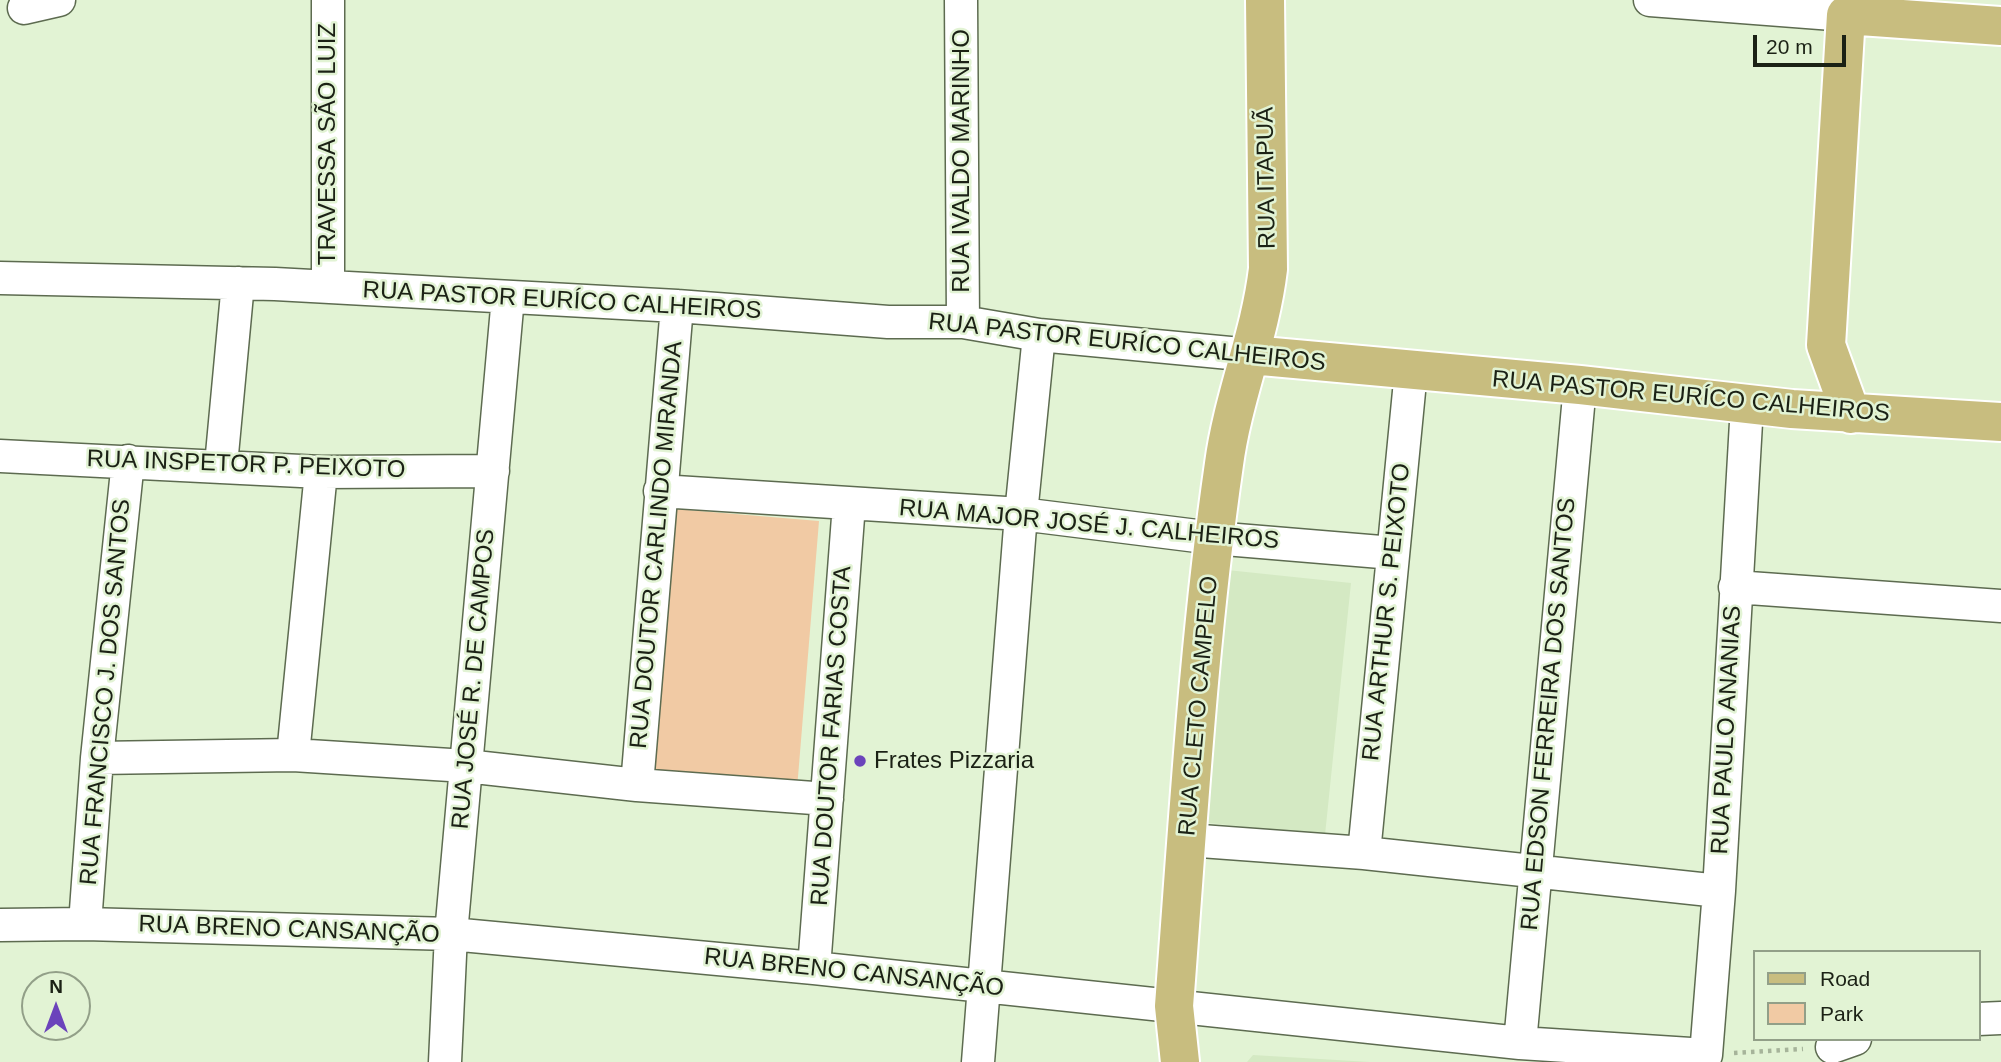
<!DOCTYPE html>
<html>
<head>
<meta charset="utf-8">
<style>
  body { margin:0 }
  #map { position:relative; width:2001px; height:1062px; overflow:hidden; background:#e2f3d4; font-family:Helvetica,sans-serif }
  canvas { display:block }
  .legend { position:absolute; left:1753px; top:950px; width:228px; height:91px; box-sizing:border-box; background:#e2f3d4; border:2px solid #929f88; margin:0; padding:9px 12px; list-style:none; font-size:21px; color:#1b2115 }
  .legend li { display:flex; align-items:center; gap:14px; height:35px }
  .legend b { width:35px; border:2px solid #929f88 }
  .north { position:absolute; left:21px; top:971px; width:70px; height:70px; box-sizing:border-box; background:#e2f3d4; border:2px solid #929f88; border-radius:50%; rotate:0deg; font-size:19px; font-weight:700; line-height:28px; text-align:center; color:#1b2115 }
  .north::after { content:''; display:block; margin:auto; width:24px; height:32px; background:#6b43bb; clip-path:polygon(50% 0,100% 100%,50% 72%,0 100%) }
  .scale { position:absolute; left:1753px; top:35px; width:93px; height:32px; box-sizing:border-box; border:4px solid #1b2115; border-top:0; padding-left:9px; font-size:21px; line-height:24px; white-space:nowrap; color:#1b2115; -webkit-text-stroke:5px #e2f3d4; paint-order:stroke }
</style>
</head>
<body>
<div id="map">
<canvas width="2001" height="1062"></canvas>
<ul class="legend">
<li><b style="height:9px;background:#c8bd7f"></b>Road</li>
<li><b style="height:19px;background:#f1caa4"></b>Park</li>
</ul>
<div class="north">N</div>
<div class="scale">20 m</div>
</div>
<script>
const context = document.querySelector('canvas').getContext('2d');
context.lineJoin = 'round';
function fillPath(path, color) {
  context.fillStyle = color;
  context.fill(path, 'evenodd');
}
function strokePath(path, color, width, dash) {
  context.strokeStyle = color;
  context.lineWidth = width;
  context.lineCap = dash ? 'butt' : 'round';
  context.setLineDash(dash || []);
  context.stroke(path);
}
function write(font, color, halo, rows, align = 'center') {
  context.font = font + ' Helvetica,sans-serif';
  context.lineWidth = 5;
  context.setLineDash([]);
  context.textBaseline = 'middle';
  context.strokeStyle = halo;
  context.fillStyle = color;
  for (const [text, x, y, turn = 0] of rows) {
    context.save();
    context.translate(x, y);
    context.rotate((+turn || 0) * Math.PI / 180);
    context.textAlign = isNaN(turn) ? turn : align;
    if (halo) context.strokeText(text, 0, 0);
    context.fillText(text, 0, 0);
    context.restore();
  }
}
const built = new Path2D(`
  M1227 570 1351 583 1325 835 1200 822Z
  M1253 1055 1370 1062H1247Z`);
const green = new Path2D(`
  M663 508 819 521 797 789 641 777Z`);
const path = new Path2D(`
  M1734 1053 1803 1049`);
const minor = new Path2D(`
  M328 0V287
  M961 0 963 322
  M1650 0 1846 15 1847 0
  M24 8 59 0
  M0 278 275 284 677 306 888 322H963L1039 335 1251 355
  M0 456 321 472 493 471
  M221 465 238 283
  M660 491 1021 514 1213 538 1393 553
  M1735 587 2001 606
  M293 755 321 472
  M97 758 293 755 466 766 637 785 827 799
  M637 785 677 306
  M1187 840 1364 853 1719 891
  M1364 853 1411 371
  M85 924 97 758 128 461
  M0 925 85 924 451 934 814 968 1520 1043 1706 1055 1719 891 1747 405
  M814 968 849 504
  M1978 1019 2001 1018
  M1520 1043 1580 385
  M1832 1047 1855 1039
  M445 1062 451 934 508 297
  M978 1062 1021 514 1039 335`);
const major = new Path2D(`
  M1251 355 1580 385 1792 409 2001 422
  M1851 414 1826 345 1846 15 2001 26
  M1180 1062 1174 1006C1188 825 1198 643 1224 464 1233 397 1260 336 1268 269L1265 0`);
const markers = [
  [860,761,7,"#6b43bb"]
];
const streetNames = [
  ["TRAVESSA SÃO LUIZ",328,144,-90],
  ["RUA IVALDO MARINHO",962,161,-90],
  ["RUA ITAPUÃ",1267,178,-91],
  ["RUA PASTOR EURÍCO CALHEIROS",562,301,3],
  ["RUA PASTOR EURÍCO CALHEIROS",1127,343,6],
  ["RUA PASTOR EURÍCO CALHEIROS",1691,397,5],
  ["RUA INSPETOR P. PEIXOTO",246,465,2],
  ["RUA MAJOR JOSÉ J. CALHEIROS",1089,525,5],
  ["RUA DOUTOR CARLINDO MIRANDA",657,545,-85],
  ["RUA ARTHUR S. PEIXOTO",1387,612,-84],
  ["RUA JOSÉ R. DE CAMPOS",474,679,-85],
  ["RUA FRANCISCO J. DOS SANTOS",106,692,-85],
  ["RUA CLETO CAMPELO",1199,706,-85],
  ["RUA EDSON FERREIRA DOS SANTOS",1549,714,-85],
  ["RUA PAULO ANANIAS",1727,730,-87],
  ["RUA DOUTOR FARIAS COSTA",832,736,-86],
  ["RUA BRENO CANSANÇÃO",289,930,2],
  ["RUA BRENO CANSANÇÃO",854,973,6]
];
const poiNames = [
  ["Frates Pizzaria",874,761]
];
fillPath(built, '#d4e9c3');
fillPath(green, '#f1caa4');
strokePath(minor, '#5d6b50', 35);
strokePath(major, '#fff', 42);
strokePath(path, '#a6b49a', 4.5, [3.5, 5]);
strokePath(minor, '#fff', 32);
strokePath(major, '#c8bd7f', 38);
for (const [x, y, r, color] of markers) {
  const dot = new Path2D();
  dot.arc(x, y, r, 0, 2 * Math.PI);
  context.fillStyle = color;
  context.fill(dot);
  strokePath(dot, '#e2f3d4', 2.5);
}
write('24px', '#1b2115', '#e2f3d4', streetNames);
write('24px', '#1b2115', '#e2f3d4', poiNames, 'left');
</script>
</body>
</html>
